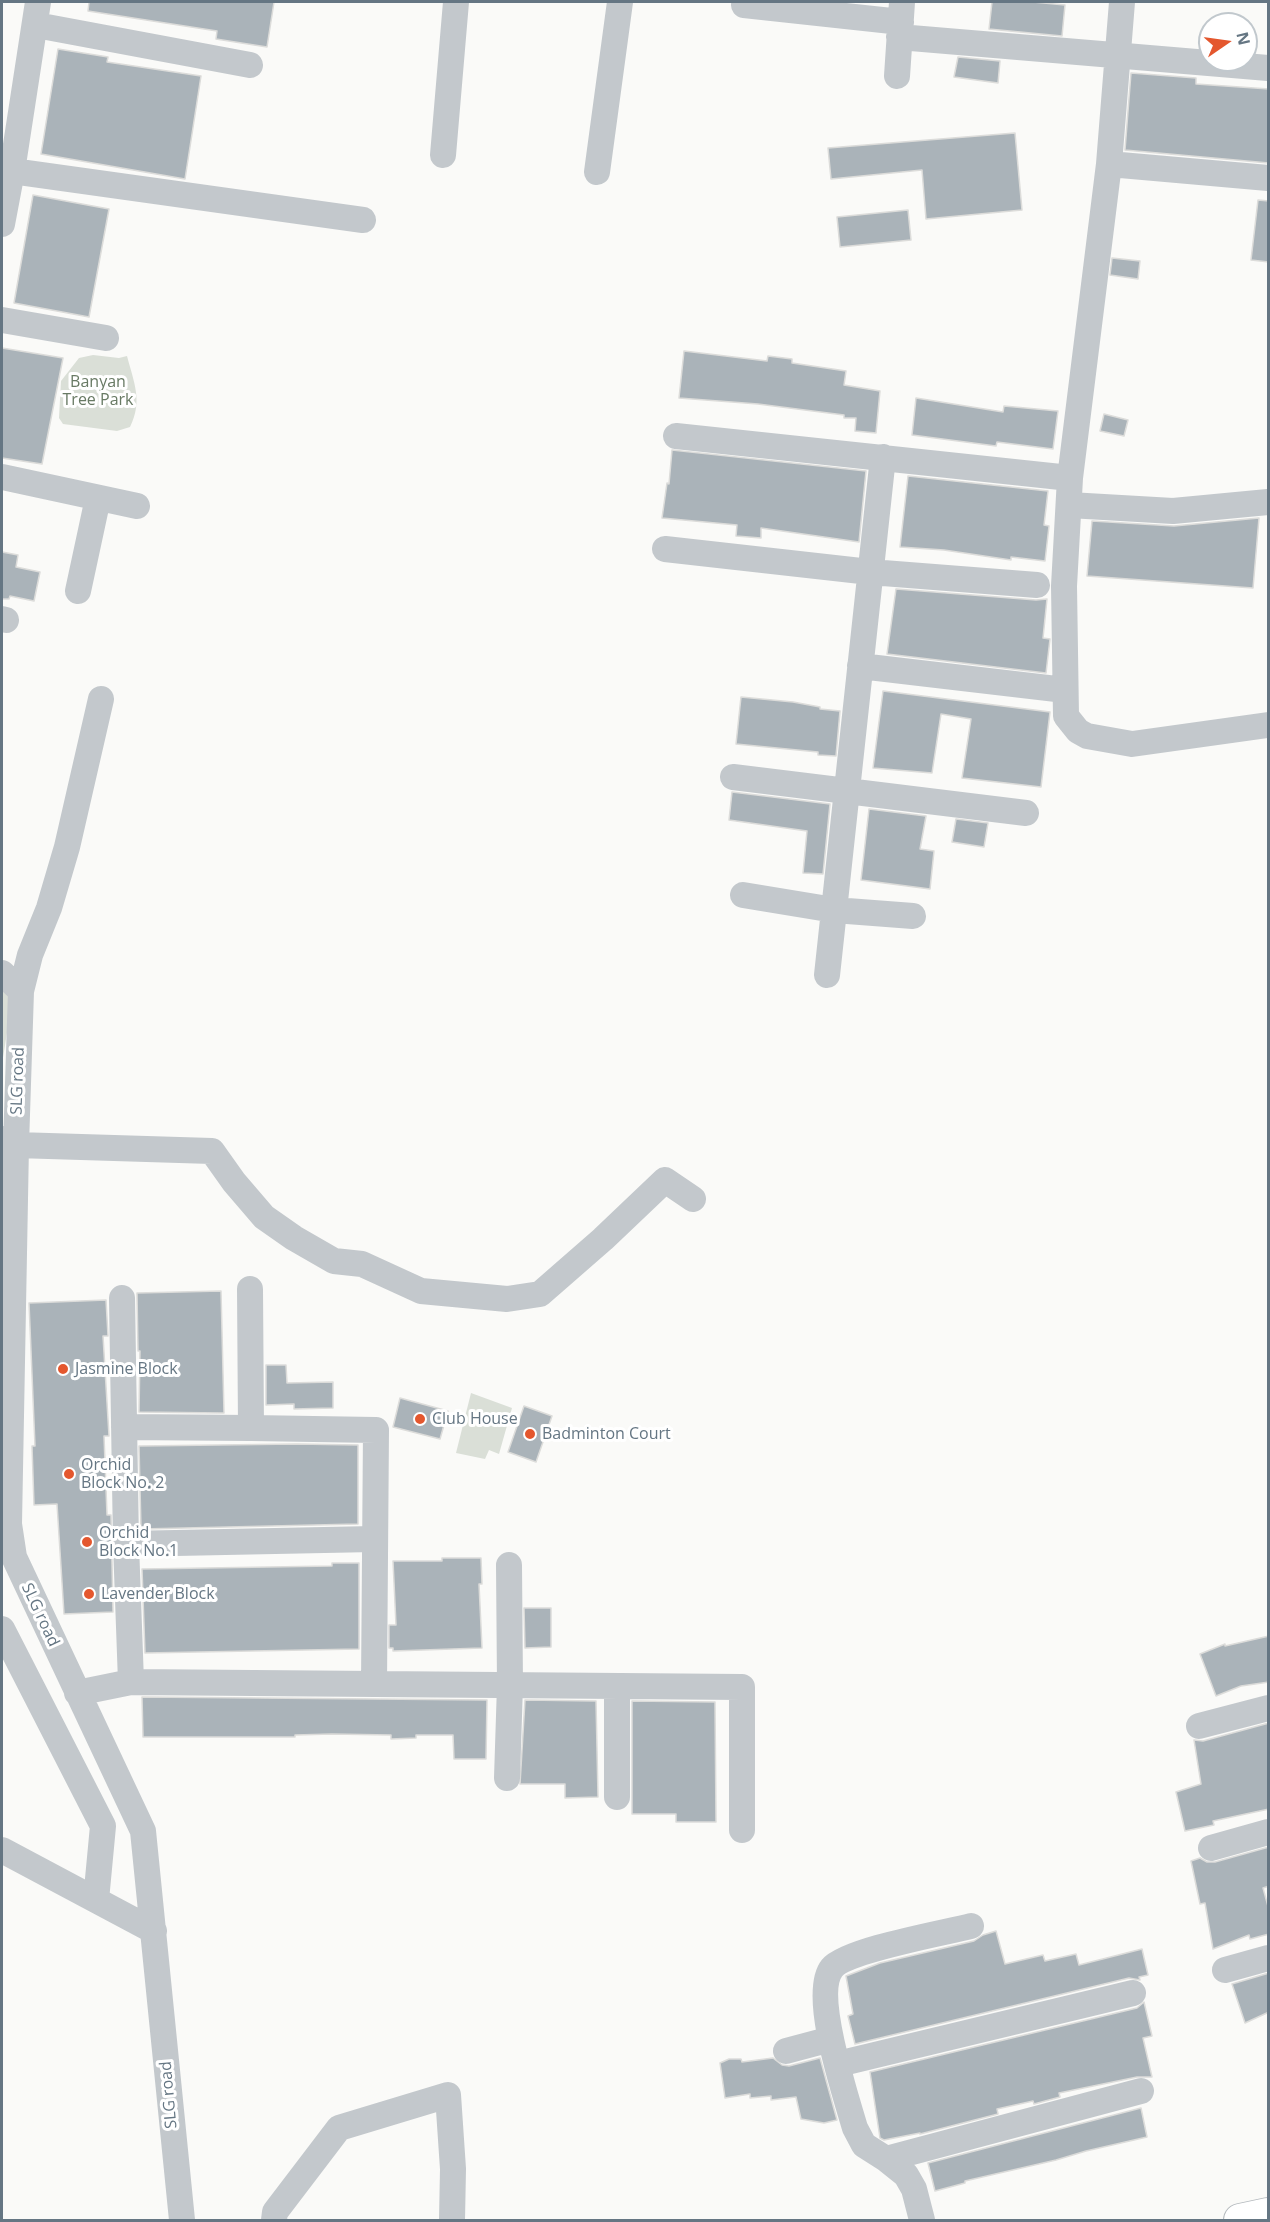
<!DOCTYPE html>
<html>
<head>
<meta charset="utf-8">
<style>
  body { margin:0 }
  #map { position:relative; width:1270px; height:2222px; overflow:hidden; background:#fafaf8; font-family:"Open Sans",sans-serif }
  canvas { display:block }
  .frame { position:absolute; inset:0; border:3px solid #657683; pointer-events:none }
  .north { position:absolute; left:1198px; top:12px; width:60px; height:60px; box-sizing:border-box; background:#fff; border:2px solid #c1c8cd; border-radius:50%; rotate:77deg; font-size:16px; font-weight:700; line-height:24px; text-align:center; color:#657683 }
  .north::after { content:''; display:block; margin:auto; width:21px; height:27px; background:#e4572e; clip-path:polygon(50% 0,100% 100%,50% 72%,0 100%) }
</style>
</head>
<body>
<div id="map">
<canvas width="1270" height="2222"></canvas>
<div class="frame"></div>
<div class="north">N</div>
</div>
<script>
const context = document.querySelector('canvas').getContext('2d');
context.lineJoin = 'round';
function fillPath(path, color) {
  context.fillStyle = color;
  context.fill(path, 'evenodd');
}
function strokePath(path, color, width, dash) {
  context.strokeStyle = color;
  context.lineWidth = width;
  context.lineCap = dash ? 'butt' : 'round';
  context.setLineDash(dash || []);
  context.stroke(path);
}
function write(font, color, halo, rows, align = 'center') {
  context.font = font + ' "Open Sans",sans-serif';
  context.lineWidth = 6;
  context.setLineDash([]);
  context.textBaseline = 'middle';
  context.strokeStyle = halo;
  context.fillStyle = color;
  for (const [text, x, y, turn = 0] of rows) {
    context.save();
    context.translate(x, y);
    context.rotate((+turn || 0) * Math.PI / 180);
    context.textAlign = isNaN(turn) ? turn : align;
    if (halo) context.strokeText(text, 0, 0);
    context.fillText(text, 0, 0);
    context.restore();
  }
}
const green = new Path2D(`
  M93 355 119 358 127 356C134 383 143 401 130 427L117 431 63 424 59 418 61 381 79 358Z
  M3 990 13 995 2 1064V992Z
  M471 1393 512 1408 499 1454 489 1450 485 1459 456 1453Z`);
const building = new Path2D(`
  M89 2H274L267 47 216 39 217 31 88 11Z
  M992 2H1033L1065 5 1062 36 989 29Z
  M58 49 108 57 107 62 201 76 185 179 41 154Z
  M958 57 1000 61 998 83 954 77Z
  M1131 73 1196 78V84L1269 89V163L1125 150Z
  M1015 133 1022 210 926 219 922 170 831 179 828 148Z
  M33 195 109 209 89 317 14 303Z
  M1258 200 1269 201V262L1251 260Z
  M908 210 911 240 840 247 837 217Z
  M1112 258 1140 261 1138 279 1110 275Z
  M2 348 63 358 42 464 2 458Z
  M684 351 767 361 768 356 792 359V363L846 371 844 385 880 391 876 433 855 431 856 418H844V415L758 404 679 398Z
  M916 398 1003 412 1004 406 1058 411 1053 449 997 442 996 446 912 435Z
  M1104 414 1128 420 1124 436 1100 431Z
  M672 450 866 471 859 542 761 528V538L736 536 737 525 662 518 667 483 669 484Z
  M908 476 1048 491 1044 525 1049 526 1045 561 1011 557V560L944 550 900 547Z
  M1259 518 1253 588 1087 576 1092 521 1174 526Z
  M2 552 18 555 16 567 40 572 34 601 10 596 9 599H2Z
  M896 589 1036 600 1047 599 1043 638 1050 639 1046 673 887 654Z
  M883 691 1050 712 1041 787 962 778 971 719 941 714 932 773 873 768Z
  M741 697 793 702 820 707V709L840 711 836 756 818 755V752L736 744Z
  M732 792 830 804 823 874 803 873 807 831 729 820Z
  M869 809 926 816 920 849 934 851 930 889 861 880Z
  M956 819 988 823 984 847 952 842Z
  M221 1291 224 1413 139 1412 140 1351H138L137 1293Z
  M106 1300 108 1336H103L109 1436H104L107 1515H111L113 1612 64 1614 57 1504 34 1505 32 1446H35L29 1303Z
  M266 1365H286L287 1383 333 1382V1408L294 1409V1404L266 1405Z
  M400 1398 448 1411 440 1439 393 1427Z
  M524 1406 552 1416 536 1462 508 1452Z
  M297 1444 358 1445V1524L141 1529 139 1446Z
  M442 1558H481L482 1584H479L482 1648 393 1651V1648H389V1625H396L393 1561H442Z
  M332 1563H359V1649L145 1653 142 1569 332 1566Z
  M524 1608H551V1647L525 1648Z
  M1269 1636V1682L1241 1686 1216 1696 1200 1654 1225 1644V1646Z
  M142 1697 487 1700 486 1759H454L453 1735H416V1738L391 1739V1735L332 1734 295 1735V1737H143Z
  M525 1700 596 1701 598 1797 565 1798V1784H520Z
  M632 1701 715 1702 716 1822H676V1814H632Z
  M1269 1723V1809L1213 1821 1214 1825 1185 1831 1176 1792 1201 1784 1194 1740 1203 1741Z
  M1269 1847V1886L1263 1888 1269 1910V1934L1250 1939 1249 1935 1213 1949 1205 1903 1200 1904 1191 1861 1200 1858 1207 1862H1215Z
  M996 1931 1005 1964 1043 1955 1045 1961 1076 1954 1079 1965 1142 1949 1148 1975 1139 1977 1140 1980 1129 1978 855 2044 848 2016 853 2014 846 1976 880 1963 974 1941 983 1935Z
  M1269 1973V2012L1245 2023 1232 1984Z
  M1144 2002 1152 2036 1143 2038 1152 2077H1137L1059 2093 1060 2097 1034 2104 1033 2101 997 2109 998 2114 920 2134V2133L884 2140 880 2138 870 2072 1137 2008Z
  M773 2058 782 2065 789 2066 820 2058 837 2120 824 2123 801 2119 796 2097 771 2100V2096L750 2098V2094L725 2098 720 2063 729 2059H741L742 2062Z
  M1141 2108 1147 2137 1086 2151 1056 2160 965 2181V2183L935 2191 928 2163Z`);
const minor = new Path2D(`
  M1122 2 1109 164 1070 478 1064 586 1066 716 1078 731 1087 736 1132 744 1268 725
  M744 5 901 22
  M36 25 250 65
  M899 37 1268 68
  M897 76 902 2
  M443 155 456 2
  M1109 164 1268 178
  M12 171 363 220
  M597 172 620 2
  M2 224 12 171 38 2
  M2 320 106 338
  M676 436 1070 478
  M2 477 137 506
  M1069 505 1173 511 1268 502
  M665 549 870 572 1037 585
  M78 591 98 498
  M2 619 6 620
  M860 666 1065 690
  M101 699 67 847 49 908 30 955 21 991 16 1145 9 1524 14 1557 143 1831 182 2220
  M733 777 1026 813
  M743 895 834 910 913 916
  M2 973 21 991
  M827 975 883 457
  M2 1139 16 1145 212 1151 234 1182 264 1217 294 1238 334 1261 362 1264 421 1291 507 1299 540 1294 603 1239 665 1180 693 1199
  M122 1298 126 1544
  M124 1427 251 1428 250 1289
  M251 1428 376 1430 374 1684
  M2 1629 103 1826 96 1900
  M131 1682 126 1544 374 1539
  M617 1686V1797
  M77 1693 131 1682 742 1687V1830
  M1199 1726 1268 1708
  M507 1778 510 1685 509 1565
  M1211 1848 1268 1832
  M2 1850 154 1931
  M1225 1970 1268 1958
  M786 2051 831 2039
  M838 2064 1133 1993
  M886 2159 1141 2091
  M274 2220 275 2212 339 2128 448 2095 453 2169 452 2220
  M922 2220 914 2189 906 2175 886 2159 864 2145 855 2128C846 2096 811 1994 832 1968 847 1950 944 1933 971 1926`);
const major = new Path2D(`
  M1240 2220 1268 2214`);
const markers = [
  [63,1369,6,"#e4572e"],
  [420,1419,6,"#e4572e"],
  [530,1434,6,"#e4572e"],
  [69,1474,6,"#e4572e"],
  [87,1542,6,"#e4572e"],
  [89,1594,6,"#e4572e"]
];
const parkNames = [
  ["Banyan",98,382],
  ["Tree Park",98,400]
];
const streetNames = [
  ["SLG road",18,1081,-88],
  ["SLG road",40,1615,65],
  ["SLG road",169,2095,-95]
];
const poiNames = [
  ["Jasmine Block",75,1369],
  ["Club House",432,1419],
  ["Badminton Court",542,1434],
  ["Orchid",81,1465],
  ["Block No. 2",81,1483],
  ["Orchid",99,1533],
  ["Block No.1",99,1551],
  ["Lavender Block",101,1594]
];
fillPath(green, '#dadfd7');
fillPath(building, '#aab3b9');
strokePath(building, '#dcdcda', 1.5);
strokePath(major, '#b5babe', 34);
strokePath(minor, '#c3c8cc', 26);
strokePath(major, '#fff', 32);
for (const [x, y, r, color] of markers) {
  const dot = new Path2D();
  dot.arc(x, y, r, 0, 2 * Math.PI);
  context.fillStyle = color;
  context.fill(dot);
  strokePath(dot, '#fff', 2);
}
write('16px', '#687a64', '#fff', parkNames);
write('16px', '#657683', '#fff', streetNames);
write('16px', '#657683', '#fff', poiNames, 'left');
</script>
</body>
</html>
